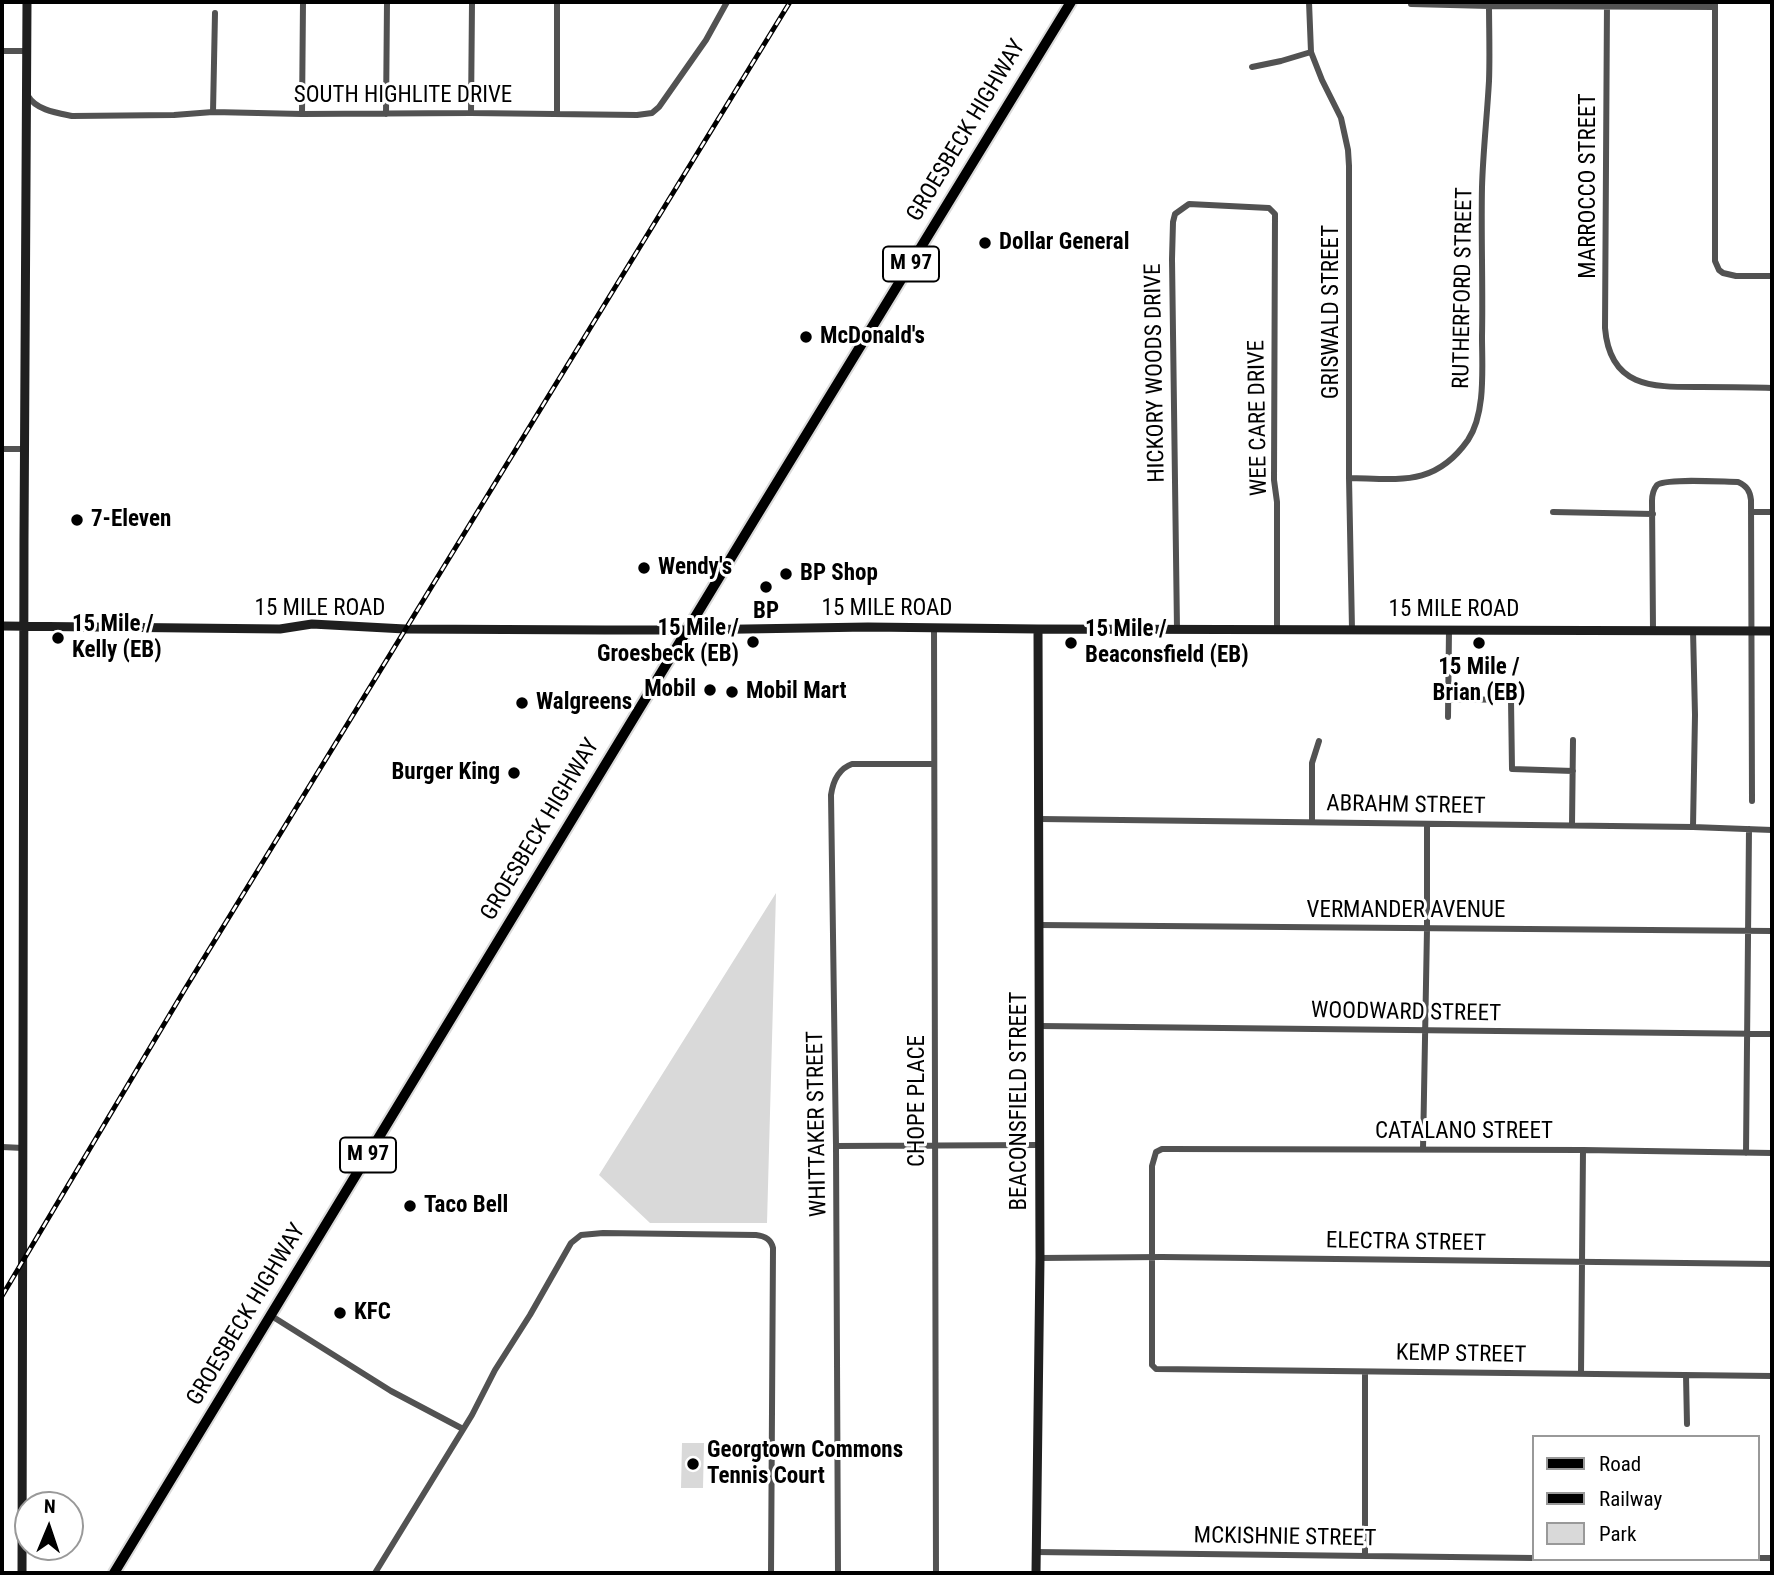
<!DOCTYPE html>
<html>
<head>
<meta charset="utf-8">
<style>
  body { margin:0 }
  #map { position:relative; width:1774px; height:1575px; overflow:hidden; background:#fff; font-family:"Roboto Condensed",sans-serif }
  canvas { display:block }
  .frame { position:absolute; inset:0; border:4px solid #000; pointer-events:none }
  .legend { position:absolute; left:1532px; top:1435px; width:228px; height:126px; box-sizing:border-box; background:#fff; border:2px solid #999; margin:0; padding:9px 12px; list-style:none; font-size:21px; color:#000 }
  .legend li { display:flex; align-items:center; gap:14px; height:35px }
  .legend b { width:35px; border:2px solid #999 }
  .north { position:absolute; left:14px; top:1491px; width:70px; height:70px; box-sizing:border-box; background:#fff; border:2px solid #999; border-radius:50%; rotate:2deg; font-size:19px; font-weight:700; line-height:28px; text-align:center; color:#000 }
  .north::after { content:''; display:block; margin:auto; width:24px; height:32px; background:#000; clip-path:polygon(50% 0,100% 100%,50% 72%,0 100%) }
</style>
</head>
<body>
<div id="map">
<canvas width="1774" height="1575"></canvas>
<div class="frame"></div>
<ul class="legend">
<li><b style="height:9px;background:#000"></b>Road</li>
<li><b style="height:9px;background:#000"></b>Railway</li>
<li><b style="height:19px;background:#d9d9d9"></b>Park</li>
</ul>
<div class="north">N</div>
</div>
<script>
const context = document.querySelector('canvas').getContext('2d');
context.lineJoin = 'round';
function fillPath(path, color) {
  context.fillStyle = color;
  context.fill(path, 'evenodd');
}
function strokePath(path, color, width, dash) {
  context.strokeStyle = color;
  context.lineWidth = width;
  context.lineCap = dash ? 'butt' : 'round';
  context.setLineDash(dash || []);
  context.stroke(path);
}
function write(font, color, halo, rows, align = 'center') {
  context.font = font + ' "Roboto Condensed",sans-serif';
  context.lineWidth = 6;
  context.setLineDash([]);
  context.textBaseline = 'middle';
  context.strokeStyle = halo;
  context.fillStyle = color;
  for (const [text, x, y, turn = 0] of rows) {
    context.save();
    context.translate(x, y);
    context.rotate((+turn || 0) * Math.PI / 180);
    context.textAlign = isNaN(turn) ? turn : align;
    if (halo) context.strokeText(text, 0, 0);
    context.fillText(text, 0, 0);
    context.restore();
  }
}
const green = new Path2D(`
  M776 893 767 1223H650L599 1175Z
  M682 1443H704L703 1488H681Z`);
const street = new Path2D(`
  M1309 2 1311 52 1322 80 1341 118 1348 150 1349 166V478L1352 629
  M1607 2 1605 328C1610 389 1654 387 1702 387 1725 387 1749 387 1772 388
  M1715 2V261L1719 270 1723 273 1736 276H1772
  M1411 4 1489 6 1715 7
  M2 51H28
  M1252 67 1281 61 1311 52
  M28 96C36 110 57 113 72 116L174 115 213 112 302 114 471 113 637 115 652 113 659 107 706 40 727 2
  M213 112 215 13
  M471 113 472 2
  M302 114 303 2
  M386 114 387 2
  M557 114V2
  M2 449H25
  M1349 478C1399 479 1435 487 1468 440 1486 413 1482 368 1482 336 1483 287 1481 237 1482 187 1483 152 1487 117 1489 81 1490 55 1489 28 1489 2
  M1553 512 1653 514
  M1751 512H1772
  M934 628 936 1573
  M1177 629 1172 259 1173 222 1175 214 1189 204 1269 208 1275 214 1274 480 1277 502V629
  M1653 630 1652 501C1652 495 1653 490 1657 485 1666 478 1724 482 1738 482 1747 486 1750 491 1751 500L1752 801
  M1448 699 1511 700 1512 769 1573 771
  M1448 717 1449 630
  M1040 819 1693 827 1772 830
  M1312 822V763L1319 741
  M1572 825 1573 740
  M1693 827 1695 715 1693 630
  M1039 925 1772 931
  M1040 1026 1772 1034
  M836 1146 1039 1145
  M2 1147 23 1148
  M1423 1149 1427 929V824
  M1746 1153 1749 829
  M1772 1153 1583 1150 1168 1149H1162L1156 1152 1152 1166V1365L1156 1369 1772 1376
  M1040 1258 1162 1257 1772 1264
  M270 1315 391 1391 463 1429
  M1365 1372V1556
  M1581 1374 1583 1150
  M1686 1375 1687 1424
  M1035 1552 1534 1558
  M1758 1558H1772
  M375 1573 472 1415 495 1370 530 1315 571 1243 581 1235 603 1233 756 1235C765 1236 771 1239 773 1248L771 1573
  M838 1573 836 1146 831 795C833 781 838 769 852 764H933`);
const secondary = new Path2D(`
  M2 626 280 629 312 624 405 629 605 630H686L868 627 1038 629 1772 631
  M22 1573 24 539 27 2
  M1036 1573 1040 1258 1038 629`);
const primary = new Path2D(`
  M114 1573 754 520 1071 2`);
const rail = new Path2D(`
  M2 1296 185 989 790 2`);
const markers = [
  [985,243,7,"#000"],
  [806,337,7,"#000"],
  [77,520,7,"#000"],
  [644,568,7,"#000"],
  [786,574,7,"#000"],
  [766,587,7,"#000"],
  [58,638,7,"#000"],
  [753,642,7,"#000"],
  [1071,643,7,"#000"],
  [1479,643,7,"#000"],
  [710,690,7,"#000"],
  [732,692,7,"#000"],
  [522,703,7,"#000"],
  [514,773,7,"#000"],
  [410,1206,7,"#000"],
  [340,1313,7,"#000"],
  [693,1464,7,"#000"]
];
const shields = [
  [911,264,56],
  [368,1155,56]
];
const shieldNames = [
  ["M 97",911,264],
  ["M 97",368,1155]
];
const streetNames = [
  ["SOUTH HIGHLITE DRIVE",403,96],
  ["GROESBECK HIGHWAY",967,131,-59],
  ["MARROCCO STREET",1589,186,-90],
  ["RUTHERFORD STREET",1464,288,-89],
  ["GRISWALD STREET",1332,312,-90],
  ["HICKORY WOODS DRIVE",1156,373,-91],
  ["WEE CARE DRIVE",1259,418,-91],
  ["15 MILE ROAD",320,609],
  ["15 MILE ROAD",887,609],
  ["15 MILE ROAD",1454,610],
  ["ABRAHM STREET",1406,806,1],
  ["GROESBECK HIGHWAY",541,830,-59],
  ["VERMANDER AVENUE",1406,911],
  ["WOODWARD STREET",1406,1013,1],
  ["CHOPE PLACE",918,1101,-90],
  ["BEACONSFIELD STREET",1020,1101,-90],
  ["WHITTAKER STREET",818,1124,-91],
  ["CATALANO STREET",1464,1132],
  ["ELECTRA STREET",1406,1243,1],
  ["GROESBECK HIGHWAY",247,1315,-59],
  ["KEMP STREET",1461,1355,1],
  ["MCKISHNIE STREET",1285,1538,1]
];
const poiNames = [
  ["Dollar General",999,243],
  ["McDonald's",820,337],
  ["7-Eleven",91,520],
  ["Wendy's",658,568],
  ["BP Shop",800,574],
  ["BP",766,612,"center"],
  ["15 Mile /",72,625],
  ["Kelly (EB)",72,651],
  ["15 Mile /",739,629,"right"],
  ["Groesbeck (EB)",739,655,"right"],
  ["15 Mile /",1085,630],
  ["Beaconsfield (EB)",1085,656],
  ["15 Mile /",1479,668,"center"],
  ["Brian (EB)",1479,694,"center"],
  ["Mobil",696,690,"right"],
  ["Mobil Mart",746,692],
  ["Walgreens",536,703],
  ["Burger King",500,773,"right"],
  ["Taco Bell",424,1206],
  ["KFC",354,1313],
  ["Georgtown Commons",707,1451],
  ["Tennis Court",707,1477]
];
fillPath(green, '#d9d9d9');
strokePath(primary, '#dbdbdb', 14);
strokePath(street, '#525252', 6);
strokePath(secondary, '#1f1f1f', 9);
strokePath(primary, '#000', 10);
strokePath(rail, '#000', 5);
strokePath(rail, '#fff', 2.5, [8]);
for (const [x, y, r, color] of markers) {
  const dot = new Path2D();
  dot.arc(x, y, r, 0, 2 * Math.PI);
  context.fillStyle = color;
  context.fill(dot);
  strokePath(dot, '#fff', 2.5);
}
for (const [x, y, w] of shields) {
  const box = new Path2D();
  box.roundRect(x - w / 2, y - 17.5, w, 35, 5);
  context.fillStyle = '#fff';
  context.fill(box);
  strokePath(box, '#000', 2);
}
write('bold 21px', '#000', null, shieldNames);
write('23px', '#000', '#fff', streetNames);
write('bold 23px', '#000', '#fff', poiNames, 'left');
</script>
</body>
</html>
